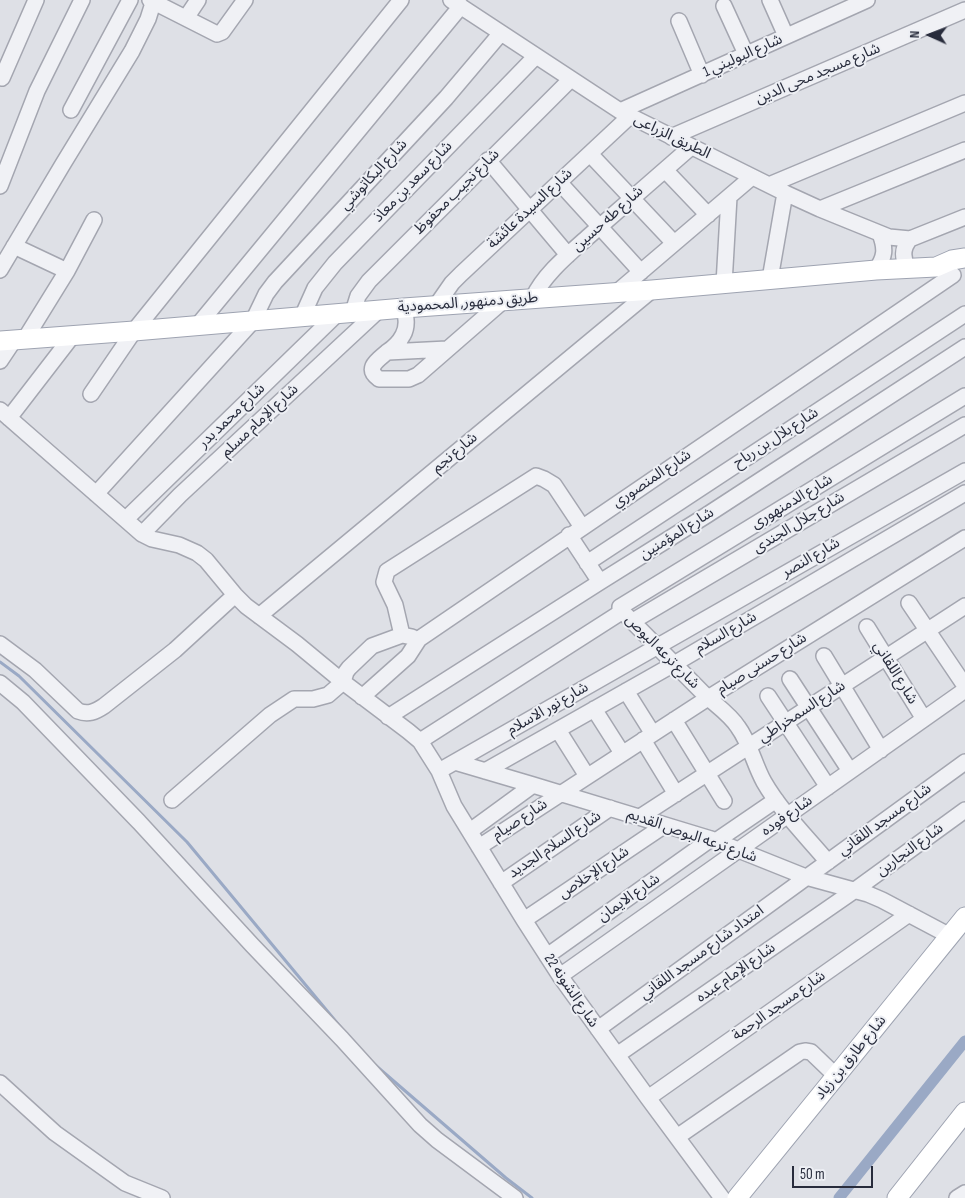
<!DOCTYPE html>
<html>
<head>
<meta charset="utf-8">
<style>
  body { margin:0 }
  #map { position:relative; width:965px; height:1198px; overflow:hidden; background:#dee0e6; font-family:"Sofia Sans Condensed",sans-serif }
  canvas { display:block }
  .north { position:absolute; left:905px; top:10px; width:50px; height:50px; -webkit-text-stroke:4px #edeff4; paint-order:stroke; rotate:272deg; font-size:14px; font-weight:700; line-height:20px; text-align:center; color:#282c3c }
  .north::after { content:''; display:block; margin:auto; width:18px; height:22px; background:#282c3c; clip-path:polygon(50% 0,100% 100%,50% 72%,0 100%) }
  .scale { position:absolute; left:792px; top:1166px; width:81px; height:22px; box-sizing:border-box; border:2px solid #282c3c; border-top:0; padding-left:6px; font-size:15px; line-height:18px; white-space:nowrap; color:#282c3c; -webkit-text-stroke:4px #edeff4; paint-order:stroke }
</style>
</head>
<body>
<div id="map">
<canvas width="965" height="1198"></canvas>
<div class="north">N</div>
<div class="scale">50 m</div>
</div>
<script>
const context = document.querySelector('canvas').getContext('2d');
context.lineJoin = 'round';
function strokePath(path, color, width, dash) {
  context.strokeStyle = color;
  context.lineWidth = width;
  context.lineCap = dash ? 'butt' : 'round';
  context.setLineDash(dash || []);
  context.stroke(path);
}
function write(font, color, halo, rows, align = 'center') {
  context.font = font + ' "Sofia Sans Condensed","Noto Sans Arabic",sans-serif';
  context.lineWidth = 4;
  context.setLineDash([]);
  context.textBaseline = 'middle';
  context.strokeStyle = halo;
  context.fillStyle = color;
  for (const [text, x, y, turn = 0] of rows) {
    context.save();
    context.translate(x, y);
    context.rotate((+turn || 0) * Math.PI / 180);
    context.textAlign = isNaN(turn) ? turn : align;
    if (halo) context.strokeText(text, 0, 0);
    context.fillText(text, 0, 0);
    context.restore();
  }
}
const stream = new Path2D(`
  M0 662 19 676 187 842 343 1030
  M374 1064 506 1178 532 1198`);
const canal = new Path2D(`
  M839 1198 965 1041`);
const minor = new Path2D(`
  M150 0 217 34 222 32 245 0
  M451 0 620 111 785 193 820 209 889 237 910 239
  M770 0 786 36
  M724 6 746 54
  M186 18 198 0
  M679 21 702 75
  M2 78 36 0
  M71 110 130 0
  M620 111 867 0
  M671 137 965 10
  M590 154 674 243
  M488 160 568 255
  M665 170 708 215
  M559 182 641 272
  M769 185 965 103
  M0 186 37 91 82 0
  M820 209 965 150
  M14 246 67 271
  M908 268C902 258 902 248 910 239L965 217
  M0 270 63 164 132 51 148 19 154 0
  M876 270C885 257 886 249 880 234
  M770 279 785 193
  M724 284 729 197
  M616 293 752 177
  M533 298C544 274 569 254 589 236 623 206 657 177 691 147
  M436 306 452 283 461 274 630 116
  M404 308C406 317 408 326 403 335 400 341 393 348 387 352 378 360 364 368 379 379H409L418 375 503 301
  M353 312 358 296 369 281 571 79
  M302 317 315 288 335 263 536 56
  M198 325 461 6
  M25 339 67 271 94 220
  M388 352 447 349
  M0 361 14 340
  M91 394 134 331 401 0
  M0 410 142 534 152 539 179 545 197 553 206 560 235 595 246 606 297 644 343 682 408 731 420 741 439 771 454 806 524 920 560 976 648 1098 722 1198
  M9 418 73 335
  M96 494 253 321 266 294 275 282 446 98 501 33
  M126 519 338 313
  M142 534 180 495 379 310
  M569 535 600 582
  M587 563 965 314
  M909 603 965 686
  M259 616 652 290
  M633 621 965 425
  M867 627 924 719
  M402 635 395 605 384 582 387 571 536 476 544 479 554 485 582 527
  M0 644 35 670 78 711C88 715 95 712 104 706L175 650 235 595
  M824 656 881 750
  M790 679 850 771
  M0 683 23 702 139 822 252 945 342 1039 420 1125 437 1140 515 1198
  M626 691 653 734
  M768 696 828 787
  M362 697 408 656 419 639 953 275
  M594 709 622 753
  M388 717 600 582 707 515 965 347
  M674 720 724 801
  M558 730 587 776
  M643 740 676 794
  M420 741 623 611
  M455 762 533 785 711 839 806 877 868 894 882 900 950 936
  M439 771 965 471
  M485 771 674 664 965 493
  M172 800 270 715 294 699H313L328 695 343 682 346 672 349 668 372 646 402 635 412 637
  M640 817 965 606
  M470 831 533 785
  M716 841 776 800
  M479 847 708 698 965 538
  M828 862C806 836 780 810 764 782 754 764 750 743 738 727 729 713 714 704 703 693 675 665 648 637 620 609V607L965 396
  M501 883 610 808
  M524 920 665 825
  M547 956 711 839
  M560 976 965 690
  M598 1029 965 762
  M617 1055 855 890 965 810
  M0 1083 55 1133 125 1183 162 1198
  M648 1098 909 914
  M677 1137 800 1052 805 1051 811 1052 836 1076
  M957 1198 965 1193`);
const major = new Path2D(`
  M0 341 134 331 404 308 652 290 876 270 936 267 952 260 965 258
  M737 1198 965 917
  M897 1198 965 1112`);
const streetNames = [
  ["شارع البوليني 1",743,56,-24],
  ["شارع مسجد محى الدين",818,74,-23],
  ["الطريق الزراعى",672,137,26],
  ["شارع البكاتوشي",374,175,-47],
  ["شارع سعد بن معاذ",413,182,-46],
  ["شارع نجيب محفوظ",457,192,-45],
  ["شارع السيدة عائشة",530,209,-43],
  ["شارع طه حسين",608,219,-42],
  ["طريق دمنهور, المحمودية",468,303,-4],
  ["شارع محمد بدر",232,416,-44],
  ["شارع الإمام مسلم",260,421,-43],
  ["شارع بلال بن رباح",776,438,-33],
  ["شارع نجم",455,453,-40],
  ["شارع المنصوري",652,479,-34],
  ["شارع الدمنهورى",792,502,-31],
  ["شارع جلال الجندى",799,523,-31],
  ["شارع المؤمنين",677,534,-32],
  ["شارع النصر",811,558,-30],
  ["شارع السلام",726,633,-30],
  ["شارع ترعه البوص",662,652,45],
  ["شارع حسنى صيام",762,664,-32],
  ["شارع اللقاني",895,673,58],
  ["شارع نور الاسلام",548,709,-30],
  ["شارع السمخراطي",802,712,-33],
  ["شارع فوده",787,816,-35],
  ["شارع صيام",520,820,-33],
  ["شارع مسجد اللقاني",885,820,-36],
  ["شارع ترعه البوص القديم",692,836,19],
  ["شارع السلام الجديد",555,845,-34],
  ["شارع النجارين",910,850,-36],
  ["شارع الإخلاص",594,873,-34],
  ["شارع الايمان",629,898,-35],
  ["امتداد شارع مسجد اللقاني",702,953,-36],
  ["شارع الإمام عبده",736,973,-35],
  ["شارع الشونه 22",571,991,56],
  ["شارع مسجد الرحمة",779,1006,-35],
  ["شارع طارق بن زياد",851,1058,-51]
];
strokePath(stream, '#9aa9c5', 3);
strokePath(canal, '#9aa9c5', 11);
strokePath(minor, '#a4a6b0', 18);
strokePath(major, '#9ea3b1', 21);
strokePath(minor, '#f0f1f5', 15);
strokePath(major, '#fff', 19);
write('15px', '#282c3c', '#edeff4', streetNames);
</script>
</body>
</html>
